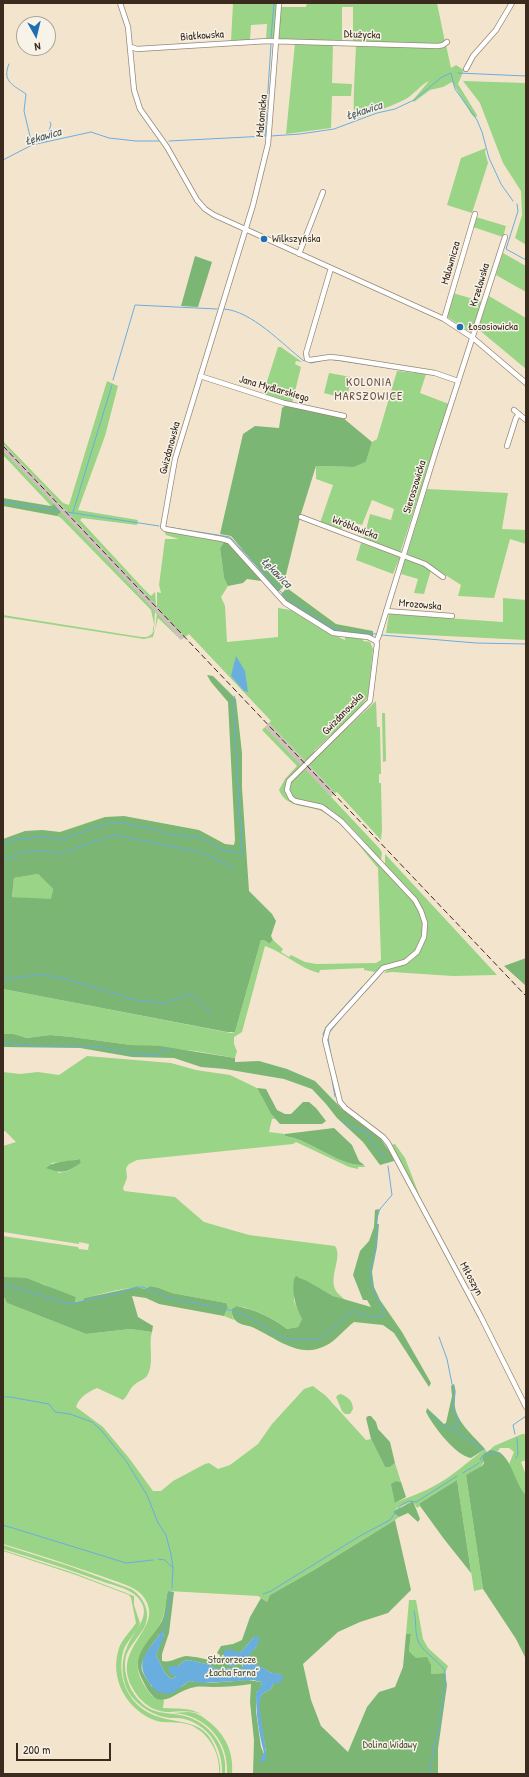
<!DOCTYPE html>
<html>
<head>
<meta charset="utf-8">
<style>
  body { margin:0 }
  #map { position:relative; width:529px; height:1777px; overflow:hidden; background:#f3e5cd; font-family:"Patrick Hand",sans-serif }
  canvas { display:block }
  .frame { position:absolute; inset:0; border:4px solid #3b2a1e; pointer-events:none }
  .north { position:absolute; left:16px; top:16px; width:40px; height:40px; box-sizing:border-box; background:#f7f3e8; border:1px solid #aca397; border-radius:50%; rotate:172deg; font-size:11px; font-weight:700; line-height:16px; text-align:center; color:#3b2a1e }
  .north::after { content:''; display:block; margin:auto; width:14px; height:18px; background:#1f6fb2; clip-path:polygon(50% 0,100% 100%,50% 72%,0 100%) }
  .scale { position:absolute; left:16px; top:1743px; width:95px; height:18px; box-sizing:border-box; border:2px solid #3b2a1e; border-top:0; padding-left:5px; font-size:12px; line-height:14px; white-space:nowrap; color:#3b2a1e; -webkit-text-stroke:3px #f7f3e8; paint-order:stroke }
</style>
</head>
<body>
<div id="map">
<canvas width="529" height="1777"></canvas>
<div class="frame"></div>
<div class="north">N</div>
<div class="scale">200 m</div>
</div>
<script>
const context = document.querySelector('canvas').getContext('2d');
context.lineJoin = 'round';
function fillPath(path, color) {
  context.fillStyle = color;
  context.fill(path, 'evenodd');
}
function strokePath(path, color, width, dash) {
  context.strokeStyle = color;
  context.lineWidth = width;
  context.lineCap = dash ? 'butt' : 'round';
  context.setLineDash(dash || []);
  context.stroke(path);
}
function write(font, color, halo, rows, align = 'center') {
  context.font = font + ' "Patrick Hand",sans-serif';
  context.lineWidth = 3;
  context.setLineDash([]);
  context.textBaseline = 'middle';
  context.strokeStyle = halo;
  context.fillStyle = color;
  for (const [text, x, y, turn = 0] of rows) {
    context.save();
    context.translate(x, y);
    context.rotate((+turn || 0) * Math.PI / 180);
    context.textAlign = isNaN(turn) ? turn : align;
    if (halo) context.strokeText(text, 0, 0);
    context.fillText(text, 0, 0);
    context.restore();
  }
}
const industrial = new Path2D(`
  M3 444 160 609 185 637 181 640 3 451Z
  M269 723 335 793 331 797 265 727Z`);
const green = new Path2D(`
  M233 3H277L274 40H266L267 24 251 25 250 40 231 41Z
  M307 3H437L445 42 443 44 353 42V7H342V42L278 40V24L279 7H306Z
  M295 43 333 44 332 83 352 84 351 96H332L331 128 286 134Z
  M358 45H446L451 68 456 65 464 70 458 84 477 115 476 118 472 115 452 82 443 87 430 90 414 102 413 100 429 81C420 85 414 95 404 100 388 108 370 113 354 120 353 96 355 71 356 46Z
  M463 81 526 83V245L515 238 522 215 521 191 503 163 480 103Z
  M486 148 485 152 488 163 472 213 447 205 461 158Z
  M476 217 506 226 503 237 473 227Z
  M503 253 526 266V292L496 275Z
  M453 293 483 302 472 333 446 316Z
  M489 296 526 318V369L478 329Z
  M278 347H281L302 362 296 361 295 364 301 367 292 404 263 394Z
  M397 371 426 374 420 393 449 404 400 553 365 540 364 538 370 514 391 520 394 509 372 500 362 525 345 520 341 531 320 523 333 485 316 479V466L354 467 366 462 372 442 377 439Z
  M329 373 351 377 347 399 324 393Z
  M107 381 118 386 105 436 78 510 138 520 137 525 82 518 80 520 141 586 151 596 155 592 156 605 3 444V441L63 503 69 505Z
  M3 451 54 504 51 506 3 455Z
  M427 489 508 493 502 529 526 530V544L510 539 494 598 458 596 461 585 430 565 407 554Z
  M61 512 155 611 154 629 150 637 155 629 157 613 181 640 158 618 153 637 144 639 3 617V615L141 637H147L152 634 154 624 151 610 61 518 57 516Z
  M164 531 224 542 220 548 224 578 228 586 221 597 225 606 227 642 278 637V608L291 610 325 631 345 640V637L363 639V641L370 642 373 649 368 697 356 712 314 751 316 753 306 762 269 723 271 721 189 634 185 637 157 607V592L161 593 159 585 165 539H179L166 535Z
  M361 543 400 557 393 574 356 560Z
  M405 559 423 565 431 570 424 594 414 593 418 579 401 574Z
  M503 598 526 600V640L386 633 389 614 503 622Z
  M376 701 377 727H380L381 774H379V783H381L382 830 381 840 337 792 335 793 308 764Z
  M382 713H385L386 761 383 762Z
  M265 727 302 766C294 774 281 783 287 796 294 809 312 803 323 809 348 824 370 854 390 876 398 885 410 894 417 905 424 916 424 931 419 943 414 955 407 961 395 962L390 965H384L363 990 361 988 375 972 364 970V968L320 970 319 973C299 968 285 953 265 946L242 1032 234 1037V1044L237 1051 235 1058 196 1051 131 1045 72 1037 50 1035 27 1038 14 1034H3V989L231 1033 235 1032 261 940 266 941 269 944 273 940 283 949 281 952 289 957 291 955 305 962 316 964 376 963 381 960 378 868C365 853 342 821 324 812 310 805 286 809 279 790L285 779 297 766 262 730Z
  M305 769 380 849 382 853 381 860C365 844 350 822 330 809 318 801 302 804 292 797L289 786 294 777Z
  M385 854 497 975 453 976 392 972 384 973C390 966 399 968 406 964 410 962 413 959 416 956 421 952 423 946 425 940 435 909 404 885 385 865Z
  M38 874 53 889 51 900 12 897 14 878Z
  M87 1056 171 1063 196 1070 230 1075 257 1088 271 1114 275 1119H272L269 1132 285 1134V1136C312 1140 340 1167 364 1165L365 1167H358V1169L349 1167 296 1142 293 1144 137 1160 129 1164 126 1168 127 1178 123 1188 124 1191 175 1197 204 1222 249 1235 335 1246C343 1257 328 1277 336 1291 338 1294 342 1297 345 1300L333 1296 299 1277 294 1279V1301L302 1319 298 1327 287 1329C272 1317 255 1309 237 1306L232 1316 234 1320 224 1316 228 1307 226 1303 172 1293 159 1288 150 1286 146 1289C134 1284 98 1295 84 1298L83 1301 75 1302 76 1297 57 1291 43 1284 4 1277 3 1281V1236L78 1247 79 1249 88 1250 89 1244 79 1242V1244L3 1232V1146L16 1142 5 1131H3V1072L20 1074 38 1072 59 1075ZM80 1159 81 1163 68 1171 59 1173 51 1163 70 1161Z
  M395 1144 405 1158 420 1197 391 1145Z
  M3 1295 7 1303 86 1334 130 1329 152 1332C148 1345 155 1363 147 1376 144 1380 138 1381 134 1385 129 1389 128 1396 123 1400L97 1388C88 1392 79 1397 76 1407L103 1427 129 1458 153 1491H161L173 1481 205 1464 209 1463 218 1469 230 1465 258 1444 272 1424 304 1389 313 1386 326 1396 366 1440 371 1439 385 1467H390L395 1463 401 1482 396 1481 395 1503C407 1497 420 1494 432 1487 452 1477 467 1462 485 1449L487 1452 484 1454C484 1469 479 1469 466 1475L483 1589 474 1591 457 1480 420 1503V1506L417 1508 413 1501 397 1508 394 1513 399 1517 395 1520 314 1570 270 1595 267 1602 258 1596 168 1591C165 1601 166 1612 161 1622 145 1654 123 1658 152 1696L164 1700 163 1708C178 1709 190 1707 203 1715 182 1706 169 1718 150 1707 142 1702 136 1695 132 1687 110 1645 169 1628 142 1595 133 1585 116 1582 104 1577 70 1565 37 1554 3 1544Z
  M341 1394C348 1397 353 1401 353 1409L350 1414H345L342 1411 336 1397 338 1395Z
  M522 1434H526V1460L521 1462 526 1475V1495L520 1490 509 1464 514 1452 509 1448H500L498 1451 490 1450 494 1446Z
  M3 1545 69 1566 131 1589C144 1597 152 1613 144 1628 138 1638 130 1645 126 1656 123 1668 127 1684 134 1694 151 1718 165 1710 188 1717 212 1725 228 1749 225 1774H222C223 1750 211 1728 188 1720 182 1718 176 1718 170 1718 154 1716 141 1708 131 1696 121 1682 120 1662 127 1647 134 1629 157 1613 134 1594 126 1588 113 1585 104 1582 70 1570 37 1559 3 1549Z
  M3 1550 74 1573 134 1596V1605L140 1623C136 1634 126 1641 123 1652 116 1679 130 1707 156 1716 181 1725 205 1718 216 1750 219 1759 221 1765 220 1774H219C221 1754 208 1730 187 1724 177 1721 165 1724 154 1720 126 1709 109 1678 119 1648 122 1639 131 1631 136 1623L131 1598 129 1595 76 1575 3 1551Z
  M409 1600H416L423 1639 428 1648 448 1666 445 1673 431 1674 409 1651 411 1635 406 1634Z
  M188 1712C196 1712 202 1716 208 1721 225 1734 234 1752 232 1774H227C229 1741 206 1715 173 1713Z`);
const forest = new Path2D(`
  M195 256 212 262 198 307 181 306Z
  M286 405 342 417 372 442 366 462 354 467 316 466 301 514 283 587 278 592 231 536 220 534 243 434 255 426 279 428 282 408Z
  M3 498 51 506 54 504 61 512 57 516 3 506Z
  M224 542 228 543 261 578V581L247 579 243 583 228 586 224 578 220 548Z
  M287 588 336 624 373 631V636L335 632 288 603 281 594Z
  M207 675 213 676 236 699 242 753V788L249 891 272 914 276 921 271 936 273 940 269 944 266 941 261 940 235 1032H227L3 989V839L25 831 42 830 60 832 105 817 124 816 199 830 225 844 234 845 235 840 228 702 211 682ZM38 874 53 889 51 899 12 897 14 878Z
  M526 958V983L525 985 504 966Z
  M3 1034H14L27 1038 50 1035 72 1037 131 1045 160 1046 235 1058V1062L259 1061 287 1069 315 1081 343 1110 381 1139 393 1157 394 1161 380 1165 363 1142 337 1118 326 1104 312 1089 284 1079 225 1069 201 1067 174 1058 132 1057 80 1048 3 1047Z
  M257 1088 266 1089 277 1110 285 1114H291L303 1102H309L316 1108 326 1121 322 1124H280L271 1114Z
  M334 1128 352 1145 359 1161 364 1165C340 1167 312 1140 285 1136V1134Z
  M80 1159 81 1163C66 1173 63 1174 46 1168 55 1160 68 1162 80 1159Z
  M379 1209 377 1224H379L377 1247 372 1272 374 1287 380 1300 402 1332 431 1383 429 1387 394 1333 383 1325 354 1322C343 1330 334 1344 320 1348 296 1357 273 1336 252 1327 246 1325 240 1325 235 1320 232 1317 232 1313 232 1309L237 1306C255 1310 272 1317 287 1329L298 1327 302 1319C295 1305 292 1294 294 1279L296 1276 307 1281 333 1296 371 1307 367 1300H363L353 1275 360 1251 369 1241 374 1227 375 1210Z
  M4 1277 26 1278 76 1297 75 1302 83 1301 84 1298 136 1287 146 1289 150 1286 159 1288 172 1293 226 1303 228 1307 224 1316 159 1304 146 1298 132 1296 138 1317 153 1326 152 1332 130 1329 86 1334 7 1303 3 1295Z
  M454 1384C457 1392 454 1399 455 1407 458 1424 474 1436 485 1449L471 1458C456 1456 433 1426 426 1412L427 1408 444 1424 446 1423 452 1396 451 1386Z
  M368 1416H371L376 1422 378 1429 390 1442 395 1463 390 1467H385L371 1439 366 1418Z
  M490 1450C512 1450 513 1483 526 1495V1659L516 1639 483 1589 466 1475 482 1466 484 1463 482 1458 484 1454Z
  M457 1480 471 1572V1573L444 1539 420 1506V1503Z
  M396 1481 401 1482 406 1497 395 1503 391 1484Z
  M413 1501 420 1519 418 1522 408 1513 399 1517 394 1513V1511Z
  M395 1520 411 1590 388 1613 360 1622 338 1632 303 1664 311 1700 321 1726 348 1752 367 1707 379 1692 395 1687 403 1667 406 1634H411L409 1651 416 1658 427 1657 431 1665V1674L445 1673 447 1685 438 1749V1774H253L254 1740 250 1702 251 1684C239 1686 226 1687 214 1687 208 1687 202 1686 195 1687 172 1691 160 1717 143 1681 139 1673 136 1666 139 1657 143 1644 155 1634 162 1621 166 1612 165 1601 168 1591L174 1592 169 1633 162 1654V1661C171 1663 178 1657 186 1656 193 1656 210 1660 217 1662L220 1655 217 1653 221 1646 233 1644 242 1640 250 1617 261 1598 267 1602 270 1595 314 1570ZM160 1634H164L156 1655 165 1673 171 1679 174 1678 178 1666 184 1661 189 1660 210 1665 215 1669 243 1668 242 1663 239 1662 235 1665 230 1666 223 1661 222 1655 240 1653 254 1637 257 1646 245 1659 272 1673H276L282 1676 278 1683H274L271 1689 262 1694 258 1705 266 1752 260 1758 264 1754 261 1747 256 1711V1693L261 1688 262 1682 248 1680 209 1683 189 1681 181 1687H152C149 1682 144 1676 142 1670 139 1660 154 1642 160 1634Z`);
const water = new Path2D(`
  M236 656 245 671 248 692 244 691 231 676Z
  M162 1631 164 1632 163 1639 156 1655 165 1673 171 1679 174 1678 175 1676 169 1673V1666H178L184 1661 189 1660 210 1665 215 1669 243 1668V1663L240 1662 235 1665 230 1666 223 1661 224 1652 228 1649 240 1653 254 1637H260L257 1646 246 1659 272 1673H276L283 1676V1678L280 1683H274L271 1689 262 1694 259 1705 266 1752V1758L263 1762H259L264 1753C259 1733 256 1715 256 1693L261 1687 262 1682 253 1680 203 1683 189 1681 171 1694 157 1692C130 1663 145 1656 162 1631Z`);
const stream = new Path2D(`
  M271 38 274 3
  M9 64C1 82 15 86 26 94L24 111 32 145
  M458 73 526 76
  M265 136 271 44
  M271 136 300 134 334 129 377 113 395 109 414 100 442 77 451 73 455 89 477 120 482 132 489 158 501 184 513 201
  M169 141 267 136
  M46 142 51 124 50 122
  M3 160 32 145 91 132 109 138 136 141H159
  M517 204 518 211 506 249 526 260
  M224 309C252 311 282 344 304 361
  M329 359 409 371
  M306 361 311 363 320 361
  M113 380 135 305 217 309
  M3 502 59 511
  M67 512 159 526
  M73 512 112 385
  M167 527 230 537 280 591 290 600 333 628 344 632 377 634
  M381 635 476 643 526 644
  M3 845 17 839 47 837 60 840 106 824 116 822 158 830 167 835 201 837 221 850 242 853 233 700 235 696
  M3 860 23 852 44 851 61 853 114 835 201 852 234 868
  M3 979 39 975 59 977 140 1001 166 1003 188 994 196 998 211 1014
  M362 995 382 973
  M329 1033 341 1018
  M324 1038 323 1034 326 1027 362 987
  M328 1038 331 1056
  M3 1043 33 1046H82L106 1048 138 1054 157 1055 159 1054 161 1050H172
  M331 1074 335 1097
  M342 1120 351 1127 367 1132 370 1140 387 1160
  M3 1284 70 1304 120 1293 136 1287H143L166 1297 234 1311 247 1316 281 1337 289 1339H319L352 1311C362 1314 375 1321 385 1314L372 1287 370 1271 376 1247 377 1217 380 1209 392 1195 388 1166
  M439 1337 447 1359 452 1384 455 1391 453 1410 459 1420 456 1430C463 1439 475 1441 483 1450
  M4 1397H10L49 1404 55 1412 70 1414 92 1422 101 1430 126 1461 147 1495 158 1523 166 1535 171 1554 173 1568
  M429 1412 441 1425 456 1430
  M515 1434 513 1425 526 1416
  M516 1458 518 1454 517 1438
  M482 1462 480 1459 485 1453 494 1454 500 1453
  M463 1473 479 1463
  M3 1525 126 1563 153 1560
  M158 1559 165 1560 173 1568 172 1588
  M263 1594 271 1591 360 1536 390 1520 401 1505 409 1501 416 1502 421 1499 457 1476
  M414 1611C417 1622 414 1632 419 1643 424 1653 444 1665 445 1672 447 1686 441 1700 440 1714 439 1721 441 1726 438 1732 434 1746 430 1760 432 1774
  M164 1631 171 1592`);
const minor = new Path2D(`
  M120 3 128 27 134 90 140 109 167 147 197 200 205 209 214 215 444 319 473 338 526 383
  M279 3 268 144 253 205 175 459 163 527 165 529 222 539 229 541 285 603 333 633 368 637 376 641 377 644 370 701 289 781 287 790 291 798 295 801 322 807 341 821 415 900 421 911 425 923 424 937 417 952 405 962 383 968 328 1029 325 1040 340 1102 345 1108 383 1137 388 1143 481 1317 526 1407
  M131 47 137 49 268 41 438 46 443 45 447 42
  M466 69 473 56 496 30 512 3
  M299 254 323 192
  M331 268 306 353 307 359 310 360 330 357 340 358 435 373 458 381
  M444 319 475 214
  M200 376 284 403 344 416
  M514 410 526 420
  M507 446 516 418 519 414
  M301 517 425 564 443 577
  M386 611 452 616
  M376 641 378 638 436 450 505 237`);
const rail = new Path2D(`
  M3 446 526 996`);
const markers = [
  [264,239,4,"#1f6fb2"],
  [460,327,4,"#1f6fb2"]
];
const streetNames = [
  ["Dłużycka",362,35,2],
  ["Białkowska",202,36,-4],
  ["Małomicka",262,116,-85],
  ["Malownicza",451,263,-74],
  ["Krzelowska",480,285,-73],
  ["Jana Mydlarskiego",274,389,16],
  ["Gwizdanowska",170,448,-75],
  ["Sieroszowicka",415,487,-73],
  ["Wróblowicka",355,528,21],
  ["Mrozowska",420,605,5],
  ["Gwizdanowska",343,714,-46],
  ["Miłoszyn",471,1279,61]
];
const poiNames = [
  ["Wilkszyńska",272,239],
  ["Łososiowicka",468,327]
];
const parkNames = [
  ["Starorzecze",232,1660],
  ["„Łacha Farna”",232,1673],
  ["Dolina Widawy",390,1745]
];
const waterNames = [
  ["Łękawica",364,111,-18],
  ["Łękawica",43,137,-16],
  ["Łękawica",276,573,45]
];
const neighbourhoodNames = [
  ["KOLONIA",369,383],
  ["MARSZOWICE",369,397]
];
fillPath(industrial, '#cfc0bb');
fillPath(green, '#9ad487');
fillPath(forest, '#7bb674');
fillPath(water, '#6aaddf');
strokePath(stream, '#6aaddf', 1);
strokePath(minor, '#978876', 6);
strokePath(minor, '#fff', 4.5);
strokePath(rail, '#3b2a1e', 1, [6, 3]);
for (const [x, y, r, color] of markers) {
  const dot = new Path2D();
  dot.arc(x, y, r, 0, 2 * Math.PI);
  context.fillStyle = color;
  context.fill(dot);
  strokePath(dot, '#f7f3e8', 1.5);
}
write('11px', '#3b2a1e', '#f7f3e8', streetNames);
write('11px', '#3b2a1e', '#f7f3e8', poiNames, 'left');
write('11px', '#535438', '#f7f3e8', parkNames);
write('italic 12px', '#4b5862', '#f7f3e8', waterNames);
context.letterSpacing = '1px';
write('12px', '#6e4f44', '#f7f3e8', neighbourhoodNames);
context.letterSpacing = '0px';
</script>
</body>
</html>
